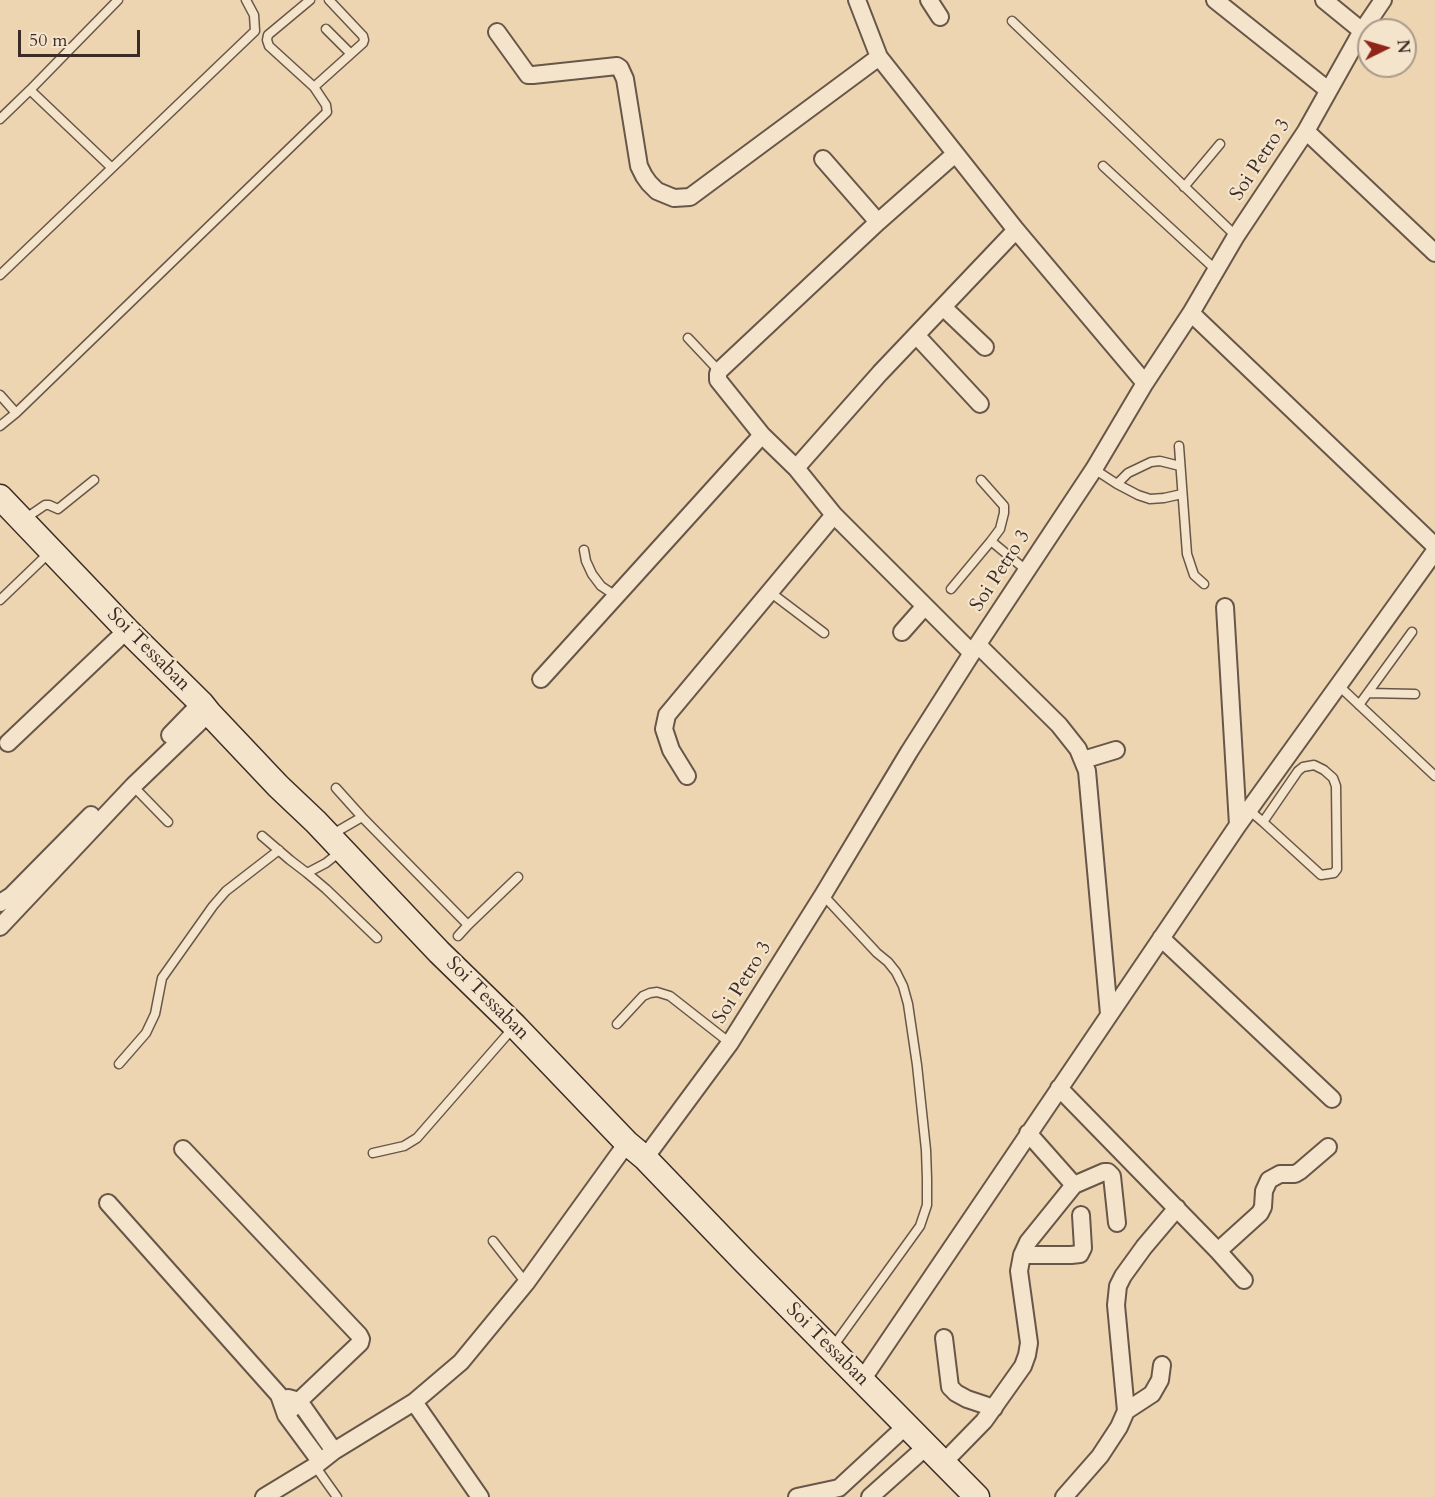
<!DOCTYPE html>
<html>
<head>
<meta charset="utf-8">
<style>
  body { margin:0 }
  #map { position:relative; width:1435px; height:1497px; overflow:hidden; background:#eed5b1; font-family:Cardo,serif }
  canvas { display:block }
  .north { position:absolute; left:1357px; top:18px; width:60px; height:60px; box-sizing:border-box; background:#f4e4cc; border:2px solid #aa9a89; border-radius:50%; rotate:85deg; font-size:16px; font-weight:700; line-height:24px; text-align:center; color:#3b2c25 }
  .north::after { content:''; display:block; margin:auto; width:21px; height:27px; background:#8f2418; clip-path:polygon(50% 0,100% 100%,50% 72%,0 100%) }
  .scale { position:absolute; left:18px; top:30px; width:122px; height:27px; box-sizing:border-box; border:3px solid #3b2c25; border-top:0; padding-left:8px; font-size:18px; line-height:21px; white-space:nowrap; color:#3b2c25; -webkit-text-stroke:4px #f4e4cc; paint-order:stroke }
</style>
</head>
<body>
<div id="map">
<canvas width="1435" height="1497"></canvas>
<div class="north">N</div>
<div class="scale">50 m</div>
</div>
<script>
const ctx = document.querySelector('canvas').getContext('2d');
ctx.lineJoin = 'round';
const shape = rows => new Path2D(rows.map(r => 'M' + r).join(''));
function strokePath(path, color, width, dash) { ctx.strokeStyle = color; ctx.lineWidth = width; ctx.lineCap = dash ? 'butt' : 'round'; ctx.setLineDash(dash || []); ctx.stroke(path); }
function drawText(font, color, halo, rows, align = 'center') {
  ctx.font = font + ' Cardo,serif'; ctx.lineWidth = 4.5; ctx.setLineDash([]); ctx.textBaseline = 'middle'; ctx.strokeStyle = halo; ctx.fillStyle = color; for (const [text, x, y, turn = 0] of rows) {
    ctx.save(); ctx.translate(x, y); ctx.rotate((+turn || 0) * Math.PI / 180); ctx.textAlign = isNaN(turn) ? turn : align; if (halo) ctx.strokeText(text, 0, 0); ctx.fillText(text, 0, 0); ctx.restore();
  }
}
const lane = shape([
  [1012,21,1236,236],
  [326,29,350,53],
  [314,87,363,43,364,40,363,36,329,0],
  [0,119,30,90],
  [1103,166,1216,270],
  [112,168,30,90,118,0],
  [1184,187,1220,144],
  [0,275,255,31,254,15,246,0],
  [688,338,719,371],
  [0,395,16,413],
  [0,426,16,413,327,112,326,105,314,87,269,46,267,40,268,35,310,0],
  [1179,446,1187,554,1194,575,1204,584],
  [1094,469,1117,484,1128,473,1151,462,1160,461,1180,466],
  [981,480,1004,506,1004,513,1000,529,991,541,1026,570],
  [1117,484,1138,495,1150,499,1164,498,1182,494],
  [23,520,45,505,49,505,58,509,94,480],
  [584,550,586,561,592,574,601,586,616,596],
  [951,589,991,541],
  [770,592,824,633],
  [0,600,49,553],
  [1338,685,1435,776],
  [1368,693,1415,694],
  [1359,705,1412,632],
  [133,786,168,822],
  [336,788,362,817,468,925,458,936],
  [1249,810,1263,822,1321,875,1334,873,1337,869,1336,786,1333,778,1324,770,1314,765,1303,767,1298,771,1263,822],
  [331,835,362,817],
  [262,836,290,860,307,873,326,863,341,851],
  [307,873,326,889,377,938],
  [823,895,877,953,888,962,896,972,903,986,908,1004,917,1065,926,1150,927,1179,927,1205,920,1226,832,1348],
  [468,925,518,877],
  [617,1024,643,996,650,993,657,992,670,996,730,1043],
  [119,1064,146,1033,155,1014,162,978,213,906,226,891,279,850],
  [373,1153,404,1146,417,1138,513,1028],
  [493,1241,526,1283],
  [315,1466,337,1497]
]);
const street = shape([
  [857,0,879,57,1016,230,1145,383],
  [929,0,940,17],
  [1215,0,1328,90],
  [1324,0,1362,31],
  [497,32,528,75,533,75,617,66,620,68,625,79,639,166,644,176,649,183,657,191,674,198,690,197,879,57],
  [1306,131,1435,253],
  [955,154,878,222,719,371,718,374,718,380,762,435,796,468,834,515,972,653],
  [823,159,878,222],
  [943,307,985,347],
  [1191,313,1435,546],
  [916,335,980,404],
  [796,468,880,373,1016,230],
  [1225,607,1238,825],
  [902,632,925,606],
  [978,645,1059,725,1078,749,1087,771,1109,1014],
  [541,679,762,435],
  [170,735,201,703],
  [8,743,127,630],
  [1083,760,1116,750],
  [687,776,671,750,664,729,667,715,834,515],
  [0,903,11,896,91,815],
  [0,927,133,786,209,713],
  [1161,938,1332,1099],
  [1059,1088,1218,1251,1260,1213,1263,1207,1264,1191,1269,1180,1280,1174,1295,1174,1300,1171,1328,1147],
  [1028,1133,1074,1185,1104,1172,1108,1172,1112,1176,1117,1223],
  [183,1149,359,1335,361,1339,360,1343,299,1401,286,1415],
  [645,1158,730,1043,823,895,909,752,972,653,1094,469,1145,383,1191,313,1236,236,1306,131,1362,31,1383,0],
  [108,1203,279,1395,286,1415,320,1461],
  [1218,1251,1244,1280],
  [1022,1255,1071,1255,1080,1254,1083,1248,1081,1215],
  [944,1338,950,1387,956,1393,967,1399,994,1408],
  [862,1380,1238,825,1435,551],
  [288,1398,299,1401,334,1451],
  [414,1402,480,1497],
  [1126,1411,1152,1394,1160,1380,1162,1365],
  [943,1463,984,1421,1023,1366,1027,1355,1029,1343,1019,1271,1022,1255,1028,1242,1074,1185],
  [264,1497,315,1466,334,1451,414,1402,461,1362,526,1283,627,1143],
  [797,1497,839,1488,907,1425],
  [870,1497,927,1446],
  [1064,1497,1100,1456,1119,1427,1126,1411,1116,1305,1118,1286,1123,1276,1144,1247,1177,1208]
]);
const secondary = shape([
  [0,497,127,630,201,703,209,713,278,786,316,822,439,952,515,1026,627,1143,645,1158,743,1260,977,1497]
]);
strokePath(lane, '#685648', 11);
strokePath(street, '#685648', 20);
strokePath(secondary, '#3b2c25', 27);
strokePath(lane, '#f4e4cc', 8);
strokePath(street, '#f4e4cc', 16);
strokePath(secondary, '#f4e4cc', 24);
drawText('20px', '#3b2c25', '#f4e4cc', [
  ["Soi Petro 3",1261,160,-57],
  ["Soi Petro 3",1001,571,-57],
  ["Soi Tessaban",148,650,45],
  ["Soi Petro 3",743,983,-58],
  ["Soi Tessaban",487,999,45],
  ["Soi Tessaban",827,1345,45]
]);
</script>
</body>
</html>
